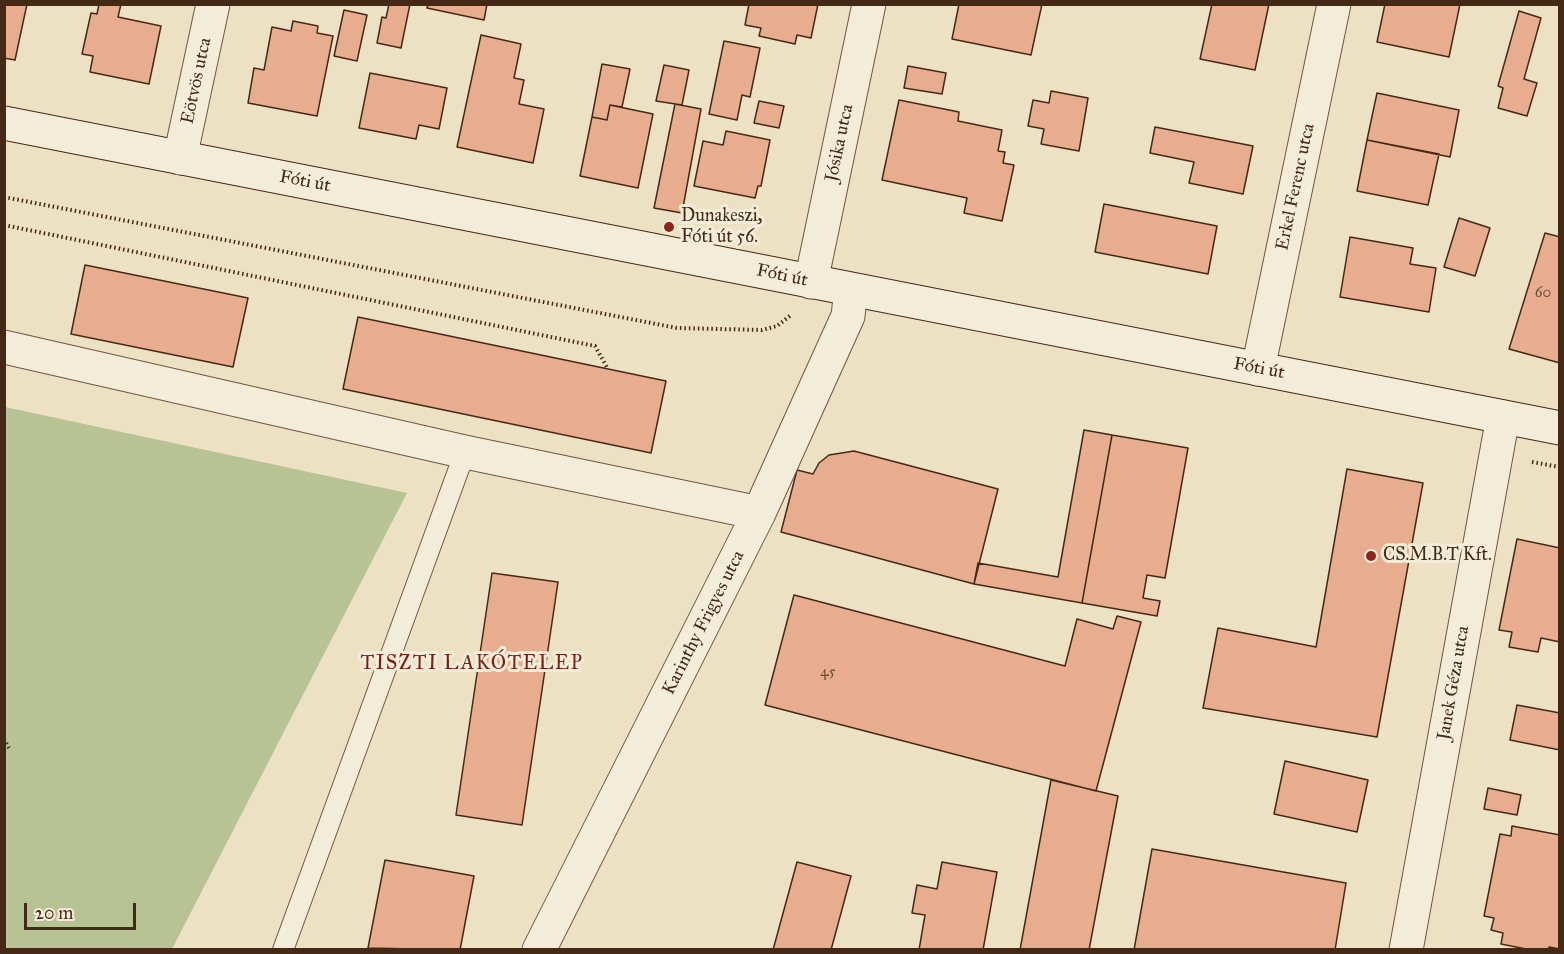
<!DOCTYPE html>
<html>
<head>
<meta charset="utf-8">
<style>
  body { margin:0 }
  #map { position:relative; width:1564px; height:954px; overflow:hidden; background:#ede1c4; font-family:"IM FELL Great Primer",serif }
  canvas { display:block }
  .frame { position:absolute; inset:0; border:6px solid #452917; pointer-events:none }
  .scale { position:absolute; left:24px; top:903px; width:112px; height:27px; box-sizing:border-box; border:3px solid #452917; border-top:0; padding-left:8px; font-size:18px; line-height:21px; white-space:nowrap; color:#452917; -webkit-text-stroke:4px #f3ecd9; paint-order:stroke }
</style>
</head>
<body>
<div id="map">
<canvas width="1564" height="954"></canvas>
<div class="frame"></div>
<div class="scale">20 m</div>
</div>
<script>
const ctx = document.querySelector('canvas').getContext('2d');
ctx.lineJoin = 'round';
function fillPath(path, color) { ctx.fillStyle = color; ctx.fill(path, 'evenodd'); }
const shape = rows => new Path2D(rows.map(r => 'M' + r).join(''));
function strokePath(path, color, width, dash) { ctx.strokeStyle = color; ctx.lineWidth = width; ctx.lineCap = dash ? 'butt' : 'round'; ctx.setLineDash(dash || []); ctx.stroke(path); }
function drawText(font, color, halo, rows, align = 'center') {
  ctx.font = font + ' "IM FELL Great Primer",serif'; ctx.lineWidth = 6; ctx.setLineDash([]); ctx.textBaseline = 'middle'; ctx.strokeStyle = halo; ctx.fillStyle = color; for (const [text, x, y, turn = 0] of rows) {
    ctx.save(); ctx.translate(x, y); ctx.rotate((+turn || 0) * Math.PI / 180); ctx.textAlign = isNaN(turn) ? turn : align; if (halo) ctx.strokeText(text, 0, 0); ctx.fillText(text, 0, 0); ctx.restore();
  }
}
fillPath(shape([
  [5,407,407,493,172,949,5,949]
]), '#b7c395');
const building = shape([
  [4,4,27,4,15,60,4,58,4,4],
  [99,4,121,4,118,17,161,26,149,84,90,72,93,56,82,54,91,13,97,14,99,4],
  [389,4,410,4,401,48,377,43,382,17,386,18,389,4],
  [428,4,487,4,484,20,427,8,428,4],
  [749,4,818,4,811,38,797,35,795,44,759,36,761,28,745,25,749,4],
  [959,4,1042,4,1031,55,952,39,959,4],
  [1212,4,1269,4,1255,70,1200,59,1212,4],
  [1385,4,1460,4,1449,57,1377,42,1385,4],
  [344,10,367,15,357,61,334,56,344,10],
  [1519,11,1541,18,1524,79,1537,83,1527,116,1498,108,1503,88,1498,86,1519,11],
  [293,21,318,26,317,33,333,36,317,116,248,103,254,68,264,70,272,27,291,31,293,21],
  [481,35,521,44,514,78,524,80,519,104,544,109,533,163,457,147,481,35],
  [724,41,760,48,750,97,742,95,737,120,709,114,724,41],
  [602,64,630,69,622,107,610,105,607,120,592,117,602,64],
  [664,65,689,70,682,105,656,101,664,65],
  [908,66,946,73,942,94,904,88,908,66],
  [370,73,447,88,439,129,419,125,416,139,359,128,370,73],
  [1051,91,1088,98,1079,151,1041,144,1044,129,1028,126,1033,100,1049,103,1051,91],
  [1377,93,1459,110,1450,157,1367,140,1377,93],
  [899,100,959,112,958,121,1002,130,998,151,1005,152,1003,163,1014,165,1002,221,964,213,967,198,882,180,899,100],
  [759,101,784,106,779,128,754,123,759,101],
  [675,104,701,109,682,213,654,208,675,104],
  [610,105,653,114,638,188,580,176,592,117,607,120,610,105],
  [1155,127,1253,146,1243,194,1189,183,1194,162,1150,153,1155,127],
  [726,131,770,140,761,186,758,186,755,198,694,186,703,141,723,145,726,131],
  [1367,140,1439,154,1428,205,1357,191,1367,140],
  [1104,204,1217,226,1208,274,1095,252,1104,204],
  [1459,218,1490,228,1475,276,1444,267,1459,218],
  [1545,233,1560,237,1560,363,1509,349,1545,233],
  [1350,237,1413,248,1410,264,1436,268,1429,312,1340,297,1350,237],
  [85,265,248,298,233,367,71,334,85,265],
  [358,317,666,381,651,453,343,389,358,317],
  [1084,430,1112,435,1082,603,974,584,978,563,1058,577,1084,430],
  [1112,435,1188,448,1165,578,1147,575,1143,598,1160,601,1157,616,1082,603,1112,435],
  [854,451,998,489,974,584,781,532,797,470,813,474,819,463,829,455,854,451],
  [1347,469,1423,483,1377,737,1203,708,1218,628,1316,647,1347,469],
  [1517,539,1560,548,1560,642,1541,638,1538,652,1509,647,1512,632,1499,630,1517,539],
  [492,573,558,582,522,825,456,815,492,573],
  [794,595,1065,666,1077,619,1113,629,1117,616,1141,622,1096,791,765,705,794,595],
  [1517,705,1560,713,1560,750,1510,740,1517,705],
  [1285,761,1368,780,1357,832,1274,814,1285,761],
  [1051,780,1118,796,1089,950,1020,950,1051,780],
  [1488,788,1521,795,1517,815,1484,809,1488,788],
  [1512,826,1560,835,1560,949,1549,947,1549,950,1531,950,1501,944,1503,933,1491,930,1494,918,1484,916,1500,834,1511,836,1512,826],
  [1152,849,1346,883,1335,950,1134,950,1152,849],
  [385,860,474,876,460,950,368,948,385,860],
  [797,862,851,876,831,950,773,950,797,862],
  [942,862,997,872,983,950,919,950,925,915,912,913,917,885,937,889,942,862]
]);
fillPath(building, '#e8ad8e');
strokePath(building, '#452917', 1.5);
const service = shape([
  [283,950,465,452]
]);
const minor = shape([
  [180,158,213,4],
  [811,282,869,4],
  [4,347,465,452,759,513],
  [1258,369,1334,4],
  [539,950,759,513,848,316,851,290],
  [1406,950,1503,417]
]);
const secondary = shape([
  [4,123,1560,428]
]);
strokePath(service, '#6f5742', 22);
strokePath(minor, '#6f5742', 35);
strokePath(secondary, '#452917', 35);
strokePath(shape([
  [4,197,677,328,762,330,777,326,791,315],
  [4,225,595,346,608,369],
  [1532,462,1560,467],
  [4,739,9,748]
]), '#452917', 4, [1.5, 3]);
strokePath(service, '#f3ecd9', 20);
strokePath(minor, '#f3ecd9', 33);
strokePath(secondary, '#f3ecd9', 33);
for (const [x, y, r, color] of [
  [669,227,6,"#8f2418"],
  [1371,556,6,"#8f2418"]
]) { const dot = new Path2D(); dot.arc(x, y, r, 0, 2 * Math.PI); ctx.fillStyle = color; ctx.fill(dot); strokePath(dot, '#f3ecd9', 2); }
drawText('15px', '#6e4a35', null, [
  ["60",1543,293],
  ["45",828,672]
]);
drawText('18px', '#452917', '#f3ecd9', [
  ["Eötvös utca",197,81,-78],
  ["Jósika utca",840,143,-78],
  ["Fóti út",305,182,11],
  ["Erkel Ferenc utca",1296,187,-78],
  ["Fóti út",782,276,12],
  ["Fóti út",1259,369,11],
  ["Karinthy Frigyes utca",704,623,-63],
  ["Janek Géza utca",1454,683,-80]
]);
drawText('18px', '#452917', '#f3ecd9', [
  ["Dunakeszi,",681,217],
  ["Fóti út 56.",681,238],
  ["CS.M.B.T Kft.",1383,556]
], 'left');
ctx.letterSpacing = '1.5px';
drawText('20px', '#7a1f14', '#f3ecd9', [
  ["TISZTI LAKÓTELEP",472,664]
]);
ctx.letterSpacing = '0px';
</script>
</body>
</html>
